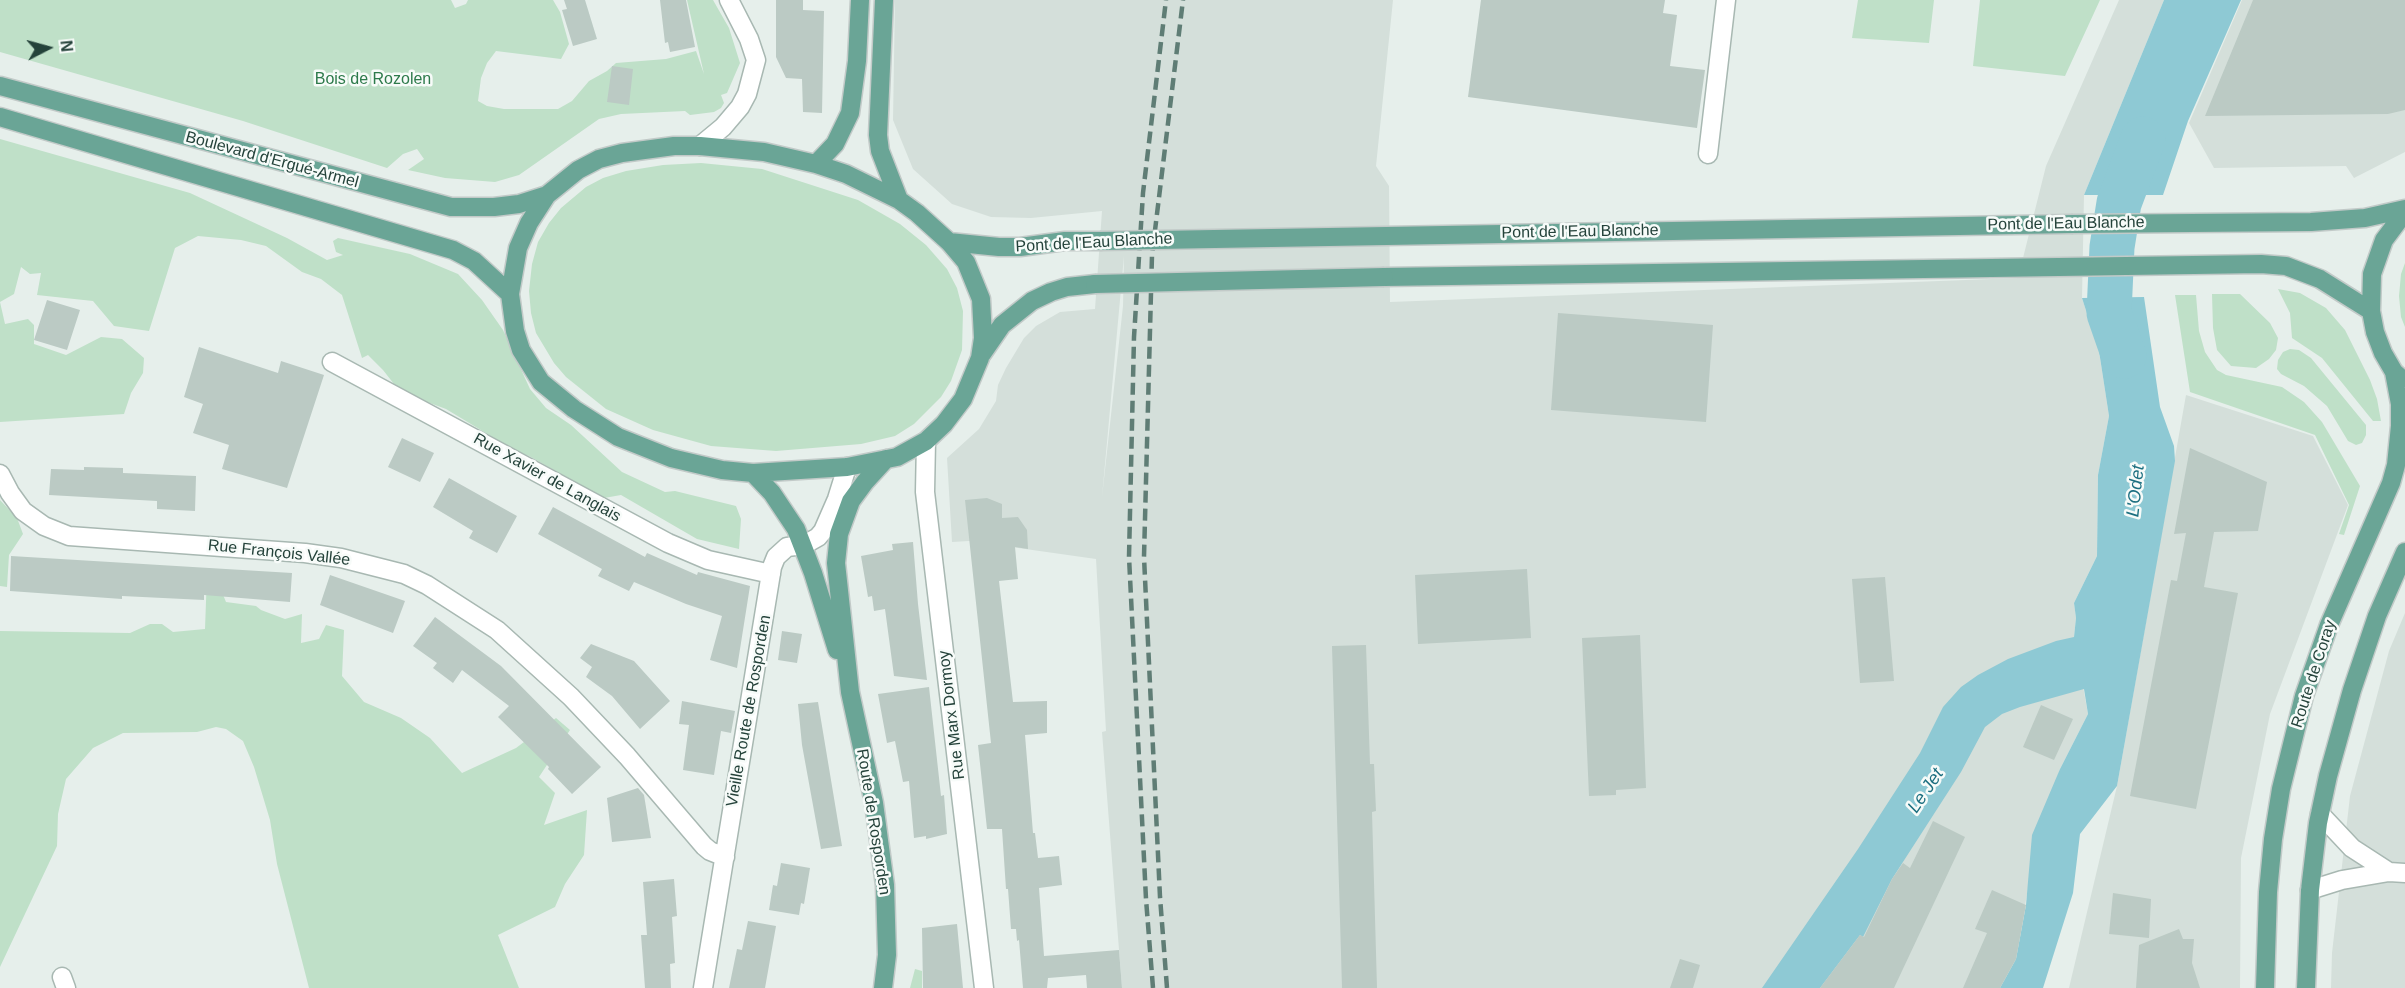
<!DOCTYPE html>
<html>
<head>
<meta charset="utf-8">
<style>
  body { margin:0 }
  #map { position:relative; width:2405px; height:988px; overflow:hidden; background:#e6efeb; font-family:Helvetica,sans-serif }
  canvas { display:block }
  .north { position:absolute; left:18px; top:18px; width:60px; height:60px; -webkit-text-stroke:4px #f7fbf9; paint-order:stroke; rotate:84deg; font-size:16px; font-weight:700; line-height:24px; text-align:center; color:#24423a }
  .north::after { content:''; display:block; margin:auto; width:21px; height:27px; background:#24423a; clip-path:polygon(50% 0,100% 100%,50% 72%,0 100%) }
</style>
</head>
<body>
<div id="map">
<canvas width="2405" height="988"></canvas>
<div class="north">N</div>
</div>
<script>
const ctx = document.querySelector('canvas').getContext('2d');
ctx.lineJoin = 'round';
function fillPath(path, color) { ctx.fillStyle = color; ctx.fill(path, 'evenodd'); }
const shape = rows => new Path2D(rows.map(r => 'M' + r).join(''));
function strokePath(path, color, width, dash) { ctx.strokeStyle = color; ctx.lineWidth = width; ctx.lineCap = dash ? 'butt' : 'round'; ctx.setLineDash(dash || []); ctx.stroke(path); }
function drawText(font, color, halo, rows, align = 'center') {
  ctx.font = font + ' Helvetica,sans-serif'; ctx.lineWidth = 5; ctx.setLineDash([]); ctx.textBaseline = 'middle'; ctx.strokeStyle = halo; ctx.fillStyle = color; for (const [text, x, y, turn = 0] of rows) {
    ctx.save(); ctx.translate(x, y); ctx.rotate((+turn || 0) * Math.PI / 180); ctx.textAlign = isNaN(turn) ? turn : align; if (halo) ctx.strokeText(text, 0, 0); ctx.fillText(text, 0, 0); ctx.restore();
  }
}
fillPath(shape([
  [895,0,1393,0,1376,166,1389,186,1390,302,2018,278,2046,166,2119,0,2164,0,2084,195,2082,298,2099,351,2109,416,2098,475,2097,556,2074,603,2076,618,2074,637,2088,714,2060,769,2052,793,2028,888,2016,959,2000,988,1122,988,1102,732,1106,731,1096,559,969,541,952,542,947,458,979,429,996,401,998,385,1006,368,1024,338,1036,326,1060,312,1095,309,1102,211,1031,218,991,217,952,204,913,169,893,120],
  [1124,256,1123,306,1102,497],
  [2242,0,2405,0,2405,152,2354,178,2346,166,2214,168,2189,123],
  [2186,395,2313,436,2348,505,2270,714,2241,858,2240,988,2069,988,2117,786],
  [2405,613,2405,988,2331,988,2332,953,2350,796,2389,651]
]), '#d4dfda');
fillPath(shape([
  [0,0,451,0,455,8,466,4,468,0,553,0,560,12,569,44,561,59,496,51,487,63,481,78,478,101,487,106,504,109,558,109,572,101,589,81,607,71,616,63,666,59,696,51,704,74,687,0,713,0,729,28,740,63,727,93,721,95,724,103,721,108,714,112,690,115,685,111,621,114,599,119,519,175,495,182,445,178,408,170,424,159,417,149,403,154,387,168,243,121,0,52],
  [1858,0,1934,0,1929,43,1852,38],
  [1980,0,2100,0,2065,76,1973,66],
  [0,139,190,193,287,238,327,260,343,255,336,252,333,241,338,238,410,254,458,274,482,300,503,330,530,389,546,408,571,425,622,472,665,492,675,491,736,506,741,519,739,549,697,539,621,495,604,498,529,456,514,450,446,409,411,396,394,384,383,370,368,355,362,358,342,295,321,279,302,272,266,246,241,240,198,236,175,248,149,331,114,326,93,301,37,295,41,273,30,274,21,267,14,294,0,302,5,324,28,319,34,325,34,344,66,355,101,337,122,339,144,358,143,373,131,393,124,414,0,422],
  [701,163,762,169,858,200,900,224,926,245,947,269,957,288,963,311,962,350,951,381,941,397,914,424,895,436,861,444,776,451,711,446,653,430,606,409,566,377,554,363,536,333,531,313,529,291,532,264,538,242,549,223,561,208,586,187,603,178,626,171,663,165],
  [2405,263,2405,327,2401,317,2399,296,2401,274],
  [2278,289,2300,293,2326,308,2345,330,2370,380,2377,399,2381,421,2373,421,2322,358,2292,338,2290,313],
  [2212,294,2240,294,2270,323,2278,338,2276,350,2269,359,2256,368,2231,366,2217,350,2213,328],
  [2175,295,2196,295,2199,331,2205,352,2217,370,2226,375,2282,387,2304,402,2322,422,2360,486,2344,535,2339,534,2349,505,2315,435,2190,392],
  [2290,349,2299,350,2311,358,2366,425,2366,435,2362,443,2356,445,2348,441,2327,406,2304,386,2281,374,2277,369,2278,360,2283,352],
  [0,500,17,518,23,534,9,555,7,587,0,586],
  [207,574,217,580,226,602,256,606,261,610,285,619,302,614,301,643,319,639,326,625,344,630,342,676,364,702,401,718,430,738,462,773,516,748,556,718,570,730,539,777,555,793,544,825,587,810,584,855,565,884,555,907,498,935,519,988,309,988,277,864,270,820,254,767,243,741,226,729,216,727,197,732,123,733,93,748,66,779,58,814,57,846,0,967,0,631,130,633,150,624,162,624,173,632,205,629],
  [915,969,922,971,922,988,910,988]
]), '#bfe0c8');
fillPath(shape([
  [2164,0,2241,0,2188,121,2163,195,2084,195],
  [2144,297,2160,407,2174,446,2175,461,2117,786,2080,834,2073,893,2043,988,2000,988,2016,959,2026,905,2032,835,2060,769,2088,714,2084,689,2020,707,2002,714,1985,727,1961,772,1892,879,1863,937,1860,935,1820,988,1762,988,1858,849,1920,753,1943,707,1961,687,1978,675,2008,659,2056,641,2074,637,2076,618,2074,603,2097,556,2098,475,2109,416,2099,351,2082,298]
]), '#8ec9d4');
strokePath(shape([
  [2124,356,2109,313,2112,247,2119,203,2143,139]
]), '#8ec9d4', 45);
fillPath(shape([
  [564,0,585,0,597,39,573,46,562,10,567,9],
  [660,0,686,0,695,47,670,52,668,42,665,43],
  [776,0,803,0,803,10,824,11,822,113,803,112,802,79,786,78,776,57],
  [1481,0,1665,0,1663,13,1677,15,1670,66,1705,70,1697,128,1468,97],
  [2253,0,2405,0,2405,110,2388,114,2205,116],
  [612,66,633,69,629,105,607,102],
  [47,300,80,310,67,350,34,340],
  [1558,313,1713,325,1706,422,1551,410],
  [199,347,278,373,281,361,324,375,287,488,222,469,229,445,193,433,203,404,184,397],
  [402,438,434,453,420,482,388,467],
  [2190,448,2267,482,2258,531,2214,532,2204,587,2238,593,2196,809,2130,796,2171,580,2177,581,2186,533,2174,534],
  [84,467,123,468,123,473,196,476,195,511,157,509,157,501,49,495,51,469,84,470],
  [449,478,517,516,497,553,469,538,473,531,433,507],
  [987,498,1002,504,1002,518,1018,517,1027,530,1028,549,1015,547,1018,579,999,581,1013,702,1047,701,1047,733,1025,735,1033,833,1035,833,1038,858,1059,856,1062,885,1039,888,1044,956,1119,950,1122,988,1087,988,1086,975,1048,978,1047,988,1023,988,1019,940,1017,941,1016,929,1011,929,1008,889,1006,889,1002,829,987,829,978,745,991,743,965,500],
  [553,507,645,557,647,553,697,575,698,572,750,586,737,668,710,660,722,616,686,604,634,582,629,591,598,576,602,569,538,534],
  [913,542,918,604,927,680,894,676,885,609,874,611,872,596,868,597,861,556,893,550,892,544],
  [11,556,292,573,290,602,204,595,204,600,122,596,122,599,10,591],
  [1527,569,1531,638,1418,644,1415,575],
  [330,575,405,601,393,633,320,605],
  [1885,577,1894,681,1860,683,1852,579],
  [435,617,501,666,601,767,572,794,548,769,549,767,498,717,509,706,462,670,453,683,433,668,437,663,413,646],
  [782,631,802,634,797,663,778,660],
  [1640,635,1646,788,1616,790,1616,795,1589,796,1582,638],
  [591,644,634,661,670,701,640,729,612,696,586,677,592,667,580,658],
  [1366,645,1370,764,1374,764,1376,811,1372,812,1377,988,1342,988,1332,646],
  [929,687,941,796,944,795,947,834,926,839,926,836,914,838,909,781,903,782,895,741,887,743,878,694],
  [682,701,735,711,731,733,721,731,714,775,683,770,689,725,679,724],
  [818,702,842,846,821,849,802,745,798,704],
  [2041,705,2073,719,2054,760,2023,747],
  [638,788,644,795,651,838,612,842,607,798],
  [1933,821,1965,837,1894,988,1820,988,1860,935,1864,937,1892,879,1903,863,1910,868],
  [781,863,810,868,804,904,801,903,799,915,769,910,773,885,777,886],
  [674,879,677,916,672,917,675,963,670,964,671,988,645,988,641,935,647,935,643,882],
  [1992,890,2026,905,2016,959,2000,988,1963,988,1987,933,1975,929],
  [2113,893,2151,899,2149,938,2109,934],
  [748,921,776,926,765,988,729,988,737,949,742,950],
  [957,924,963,988,923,988,922,928],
  [2179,929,2183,939,2194,939,2192,963,2200,988,2136,988,2139,945],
  [1680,959,1700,965,1693,988,1670,988]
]), '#bbcac4');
const minor = shape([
  [700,146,723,127,740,107,747,94,756,60,749,39,729,0],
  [1708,154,1726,0],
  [332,362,668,543,708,560,771,574],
  [926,441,925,492,984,988],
  [0,474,10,493,23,511,44,526,69,536,305,553,341,558,404,574,427,585,497,630,571,697,627,756,704,846,710,851,725,857],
  [2320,814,2352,848,2389,872],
  [2310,890,2342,880,2389,872,2405,873],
  [62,977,66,988],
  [703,988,772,567,776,557,787,547,804,545,818,537,823,531,837,499,847,467]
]);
const major = shape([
  [884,0,878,135,880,151,899,200],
  [0,86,451,207,494,207,519,204,547,195],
  [0,117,453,250,474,261,510,294],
  [674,146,700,146,764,152,816,164,846,174,899,200,917,213,949,242,966,262,981,299,983,338,980,358,963,399,944,424,926,441,897,457,847,467,753,473,722,470,671,458,618,437,574,409,541,382,521,350,515,331,510,294,518,248,529,223,547,195,578,170,599,159,622,153,674,146],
  [816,164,835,144,850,113,857,61,860,0],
  [2073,224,2311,222,2365,218,2405,209],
  [949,242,999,247,1020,247,1065,241,1100,241],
  [1384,277,2261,264,2286,266,2320,279,2371,311],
  [982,354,1002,325,1032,301,1051,292,1067,287,1095,284],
  [2402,379,2394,372,2383,353,2375,332,2371,311,2372,274,2384,240,2405,212],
  [753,473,772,493,796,529,813,573,837,650],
  [883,988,887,955,885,885,874,803,850,692,836,563,839,534,851,501,865,482,886,459],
  [2265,988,2268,892,2273,839,2281,789,2304,696,2329,625,2391,483,2396,465,2400,426,2400,404,2394,372],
  [2306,988,2310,890,2318,823,2328,776,2352,690,2377,616,2405,552]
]);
strokePath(minor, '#a8b8b2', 21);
strokePath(major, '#c2cac8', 21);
strokePath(minor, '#fff', 18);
strokePath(major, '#6aa596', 18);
strokePath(shape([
  [1153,988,1146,899,1129,557,1134,337,1143,193,1166,0],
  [1167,988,1160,897,1144,557,1152,255,1183,0]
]), '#5f7d75', 4.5, [12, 6]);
const majorBridge = shape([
  [1100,241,2073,224],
  [1095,284,1384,277]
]);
strokePath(majorBridge, '#c2cac8', 21, []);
strokePath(majorBridge, '#6aa596', 18);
drawText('16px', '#2d7a4b', '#f7fbf9', [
  ["Bois de Rozolen",373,80]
]);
drawText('16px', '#24423a', '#f7fbf9', [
  ["Boulevard d'Ergué-Armel",272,160,15],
  ["Pont de l'Eau Blanche",2066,224,-1],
  ["Pont de l'Eau Blanche",1580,232,-1],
  ["Pont de l'Eau Blanche",1094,243,-3],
  ["Rue Xavier de Langlais",547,478,29],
  ["Rue François Vallée",279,553,6],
  ["Route de Coray",2314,674,-72],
  ["Vieille Route de Rosporden",749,711,-80],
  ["Rue Marx Dormoy",952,715,-97],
  ["Route de Rosporden",873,822,81]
]);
drawText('italic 18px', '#1c6f80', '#f7fbf9', [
  ["L'Odet",2136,491,-84],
  ["Le Jet",1926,791,-56]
]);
</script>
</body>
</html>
